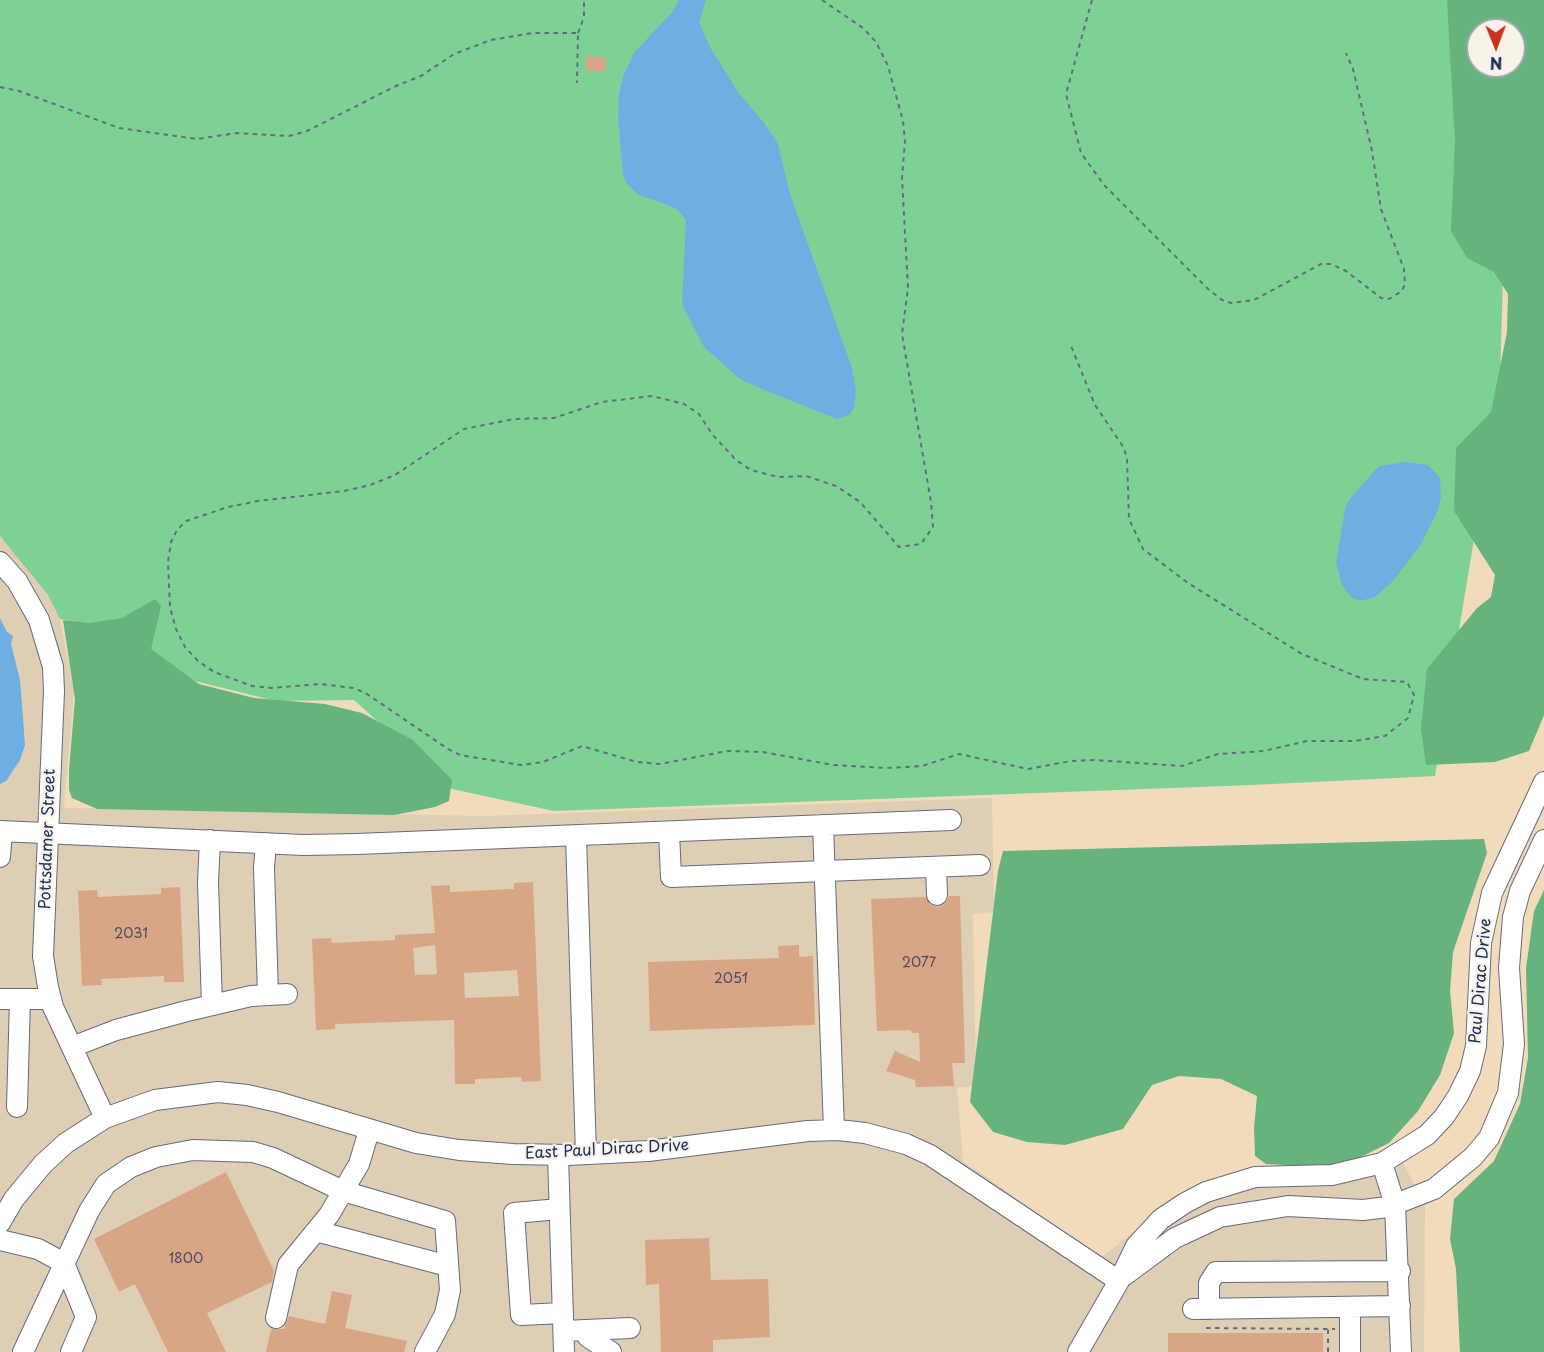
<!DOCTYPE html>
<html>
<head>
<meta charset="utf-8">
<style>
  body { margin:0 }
  #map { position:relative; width:1544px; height:1352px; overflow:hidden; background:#f1dbbb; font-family:"Playpen Sans",sans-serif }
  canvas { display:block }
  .north { position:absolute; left:1466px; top:18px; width:60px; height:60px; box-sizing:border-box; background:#f7f3e8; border:2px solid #9fa5b1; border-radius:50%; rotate:179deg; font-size:16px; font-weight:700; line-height:24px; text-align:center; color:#1b2f5e }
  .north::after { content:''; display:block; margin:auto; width:21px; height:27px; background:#c8321e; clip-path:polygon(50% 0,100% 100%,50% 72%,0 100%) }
</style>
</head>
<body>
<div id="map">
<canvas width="1544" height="1352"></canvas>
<div class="north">N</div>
</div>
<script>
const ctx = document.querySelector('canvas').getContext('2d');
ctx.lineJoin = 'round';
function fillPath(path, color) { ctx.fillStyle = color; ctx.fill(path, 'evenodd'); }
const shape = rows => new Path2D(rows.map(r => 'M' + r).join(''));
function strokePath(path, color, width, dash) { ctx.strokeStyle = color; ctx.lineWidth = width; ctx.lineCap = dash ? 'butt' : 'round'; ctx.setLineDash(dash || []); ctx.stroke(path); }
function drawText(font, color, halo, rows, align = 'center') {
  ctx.font = font + ' "Playpen Sans",sans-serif'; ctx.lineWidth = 4.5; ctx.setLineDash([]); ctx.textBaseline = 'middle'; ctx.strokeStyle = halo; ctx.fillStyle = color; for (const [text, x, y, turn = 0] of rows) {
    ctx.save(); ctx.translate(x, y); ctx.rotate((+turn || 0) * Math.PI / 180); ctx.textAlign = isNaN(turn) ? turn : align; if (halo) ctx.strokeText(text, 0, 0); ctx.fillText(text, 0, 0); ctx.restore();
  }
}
fillPath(shape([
  [0,536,48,595,60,619,74,691,64,808,484,816,992,798,994,912,973,914,976,1086,957,1088,963,1163,978,1171,1089,1251,1103,1256,1170,1204,1350,1165,1394,1146,1425,1205,1424,1352,0,1352]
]), '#deceb4');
fillPath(shape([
  [0,0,1511,0,1478,30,1478,66,1509,66,1500,381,1435,776,1252,785,554,811,452,789,354,700,276,701,162,673,136,631,60,619,48,595,0,536]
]), '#7dd194');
fillPath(shape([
  [1447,0,1544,0,1544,715,1529,751,1495,762,1426,765,1421,729,1427,669,1477,608,1491,597,1495,575,1454,511,1456,448,1491,412,1507,332,1508,294,1494,272,1467,258,1451,231,1455,141],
  [1478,30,1514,30,1514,66,1478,66],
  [155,599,161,606,151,649,199,684,254,698,325,704,362,713,413,740,452,780,449,801,435,807,394,815,97,809,72,798,69,790,69,770,75,699,63,620,90,623,122,618],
  [1484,839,1487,853,1453,952,1450,991,1454,1033,1440,1075,1418,1111,1389,1143,1357,1159,1321,1167,1266,1164,1255,1156,1254,1128,1257,1096,1221,1079,1179,1076,1152,1085,1123,1129,1065,1145,1027,1142,993,1132,970,1102,998,871,1003,851],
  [1544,890,1544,1352,1460,1352,1456,1269,1450,1239,1454,1199,1494,1161,1520,1104,1528,1058,1526,968,1534,911]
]), '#66b37e');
fillPath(shape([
  [679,0,706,0,699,22,711,49,738,92,765,124,778,144,790,194,852,368,856,392,854,408,849,415,837,419,764,390,740,379,704,347,682,304,686,220,678,210,668,205,639,195,627,184,623,175,618,117,619,93,624,74,634,53,672,12],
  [1406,462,1428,465,1440,478,1441,497,1438,510,1420,546,1392,582,1375,597,1360,601,1352,598,1342,585,1336,563,1345,509,1349,500,1379,466],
  [0,618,7,632,13,636,11,644,20,680,25,745,20,760,6,781,0,784]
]), '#6dafe2');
fillPath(shape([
  [587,56,606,58,605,72,585,70],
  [533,882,541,1081,522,1082,521,1077,475,1079,475,1084,455,1084,454,1020,335,1024,335,1029,316,1030,312,939,331,938,332,943,395,940,395,935,435,933,431,886,450,885,450,892,514,889,514,883],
  [435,945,437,974,415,975,413,948],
  [517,970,519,996,465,998,464,973],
  [180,887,184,982,164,982,164,976,101,979,102,985,82,986,78,891,97,890,98,897,161,894,161,888],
  [949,896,960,896,965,1063,952,1063,954,1086,916,1087,915,1080,886,1071,895,1051,920,1062,919,1033,912,1033,911,1030,877,1031,871,899,925,897,931,905,938,907,944,905],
  [799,945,799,957,813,956,815,1025,650,1031,648,962,779,958,778,946],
  [226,1172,274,1271,272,1282,207,1313,226,1352,168,1352,135,1284,119,1292,94,1239],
  [709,1238,711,1280,768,1279,770,1337,713,1340,713,1352,661,1352,659,1284,646,1285,645,1240],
  [332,1291,352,1295,345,1328,407,1341,404,1352,266,1352,271,1329,284,1329,289,1316,325,1324],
  [1168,1333,1323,1333,1323,1352,1168,1352]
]), '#d8a685');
const minor = shape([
  [0,562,17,581,39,620,53,667,54,691,43,956,48,987,53,1007,105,1118],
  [823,825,834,1130],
  [0,831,303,845,357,844,951,820],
  [669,832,671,877,980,865],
  [576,836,586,1154],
  [210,840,208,882,212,1005],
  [266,843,264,868,268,995],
  [0,857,2,831],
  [936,867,937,895],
  [0,999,51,999],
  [72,1047,116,1030,187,1011,251,996,287,994],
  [17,1107,20,999],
  [558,1155,564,1352],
  [1382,1163,1395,1205,1401,1352],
  [559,1209,514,1213,521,1315,563,1313],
  [0,1223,14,1199,43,1164,66,1143,105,1118,155,1100,218,1092,247,1095,278,1102,416,1143,459,1150,513,1154,568,1155,648,1151,808,1131,838,1130,865,1133,906,1144,930,1155,1119,1281],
  [316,1231,448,1266],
  [0,1240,38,1249,64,1263,86,1317,71,1352],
  [1125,1275,1175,1238,1220,1217,1288,1206,1363,1210,1388,1207,1434,1189,1473,1157,1489,1138,1508,1093,1514,1044,1509,968,1513,917,1520,891,1544,840],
  [1350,1307,1350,1352],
  [1193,1309,1400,1306],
  [1209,1309,1209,1283,1216,1272,1400,1271],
  [276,1318,288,1265,329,1215,359,1164,369,1131],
  [584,1330,588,1337,611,1352],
  [564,1331,630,1328],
  [23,1352,89,1211,106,1184,131,1167,156,1157,193,1150,253,1152,273,1158,343,1191,445,1221,450,1290,445,1314,425,1352],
  [1078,1352,1119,1281,1136,1246,1161,1219,1185,1203,1206,1192,1255,1177,1332,1175,1382,1163,1427,1135,1444,1117,1458,1096,1470,1071,1476,1046,1481,943,1492,893,1544,782]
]);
strokePath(minor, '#666b7f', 22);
strokePath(shape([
  [822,0,863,28,876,42,888,66,903,121,905,141,902,178,908,288,902,334,931,502,933,527,921,544,899,547,860,502,836,486,806,476,778,477,751,470,736,460,712,434,699,414,684,404,652,396,602,402,554,418,514,419,464,429,395,475,370,485,344,491,258,501,228,507,186,521,177,530,171,542,168,562,170,607,176,629,185,647,198,661,214,672,252,686,271,688,320,684,354,688,367,694,448,749,460,755,521,765,543,762,582,746,637,762,660,764,727,751,763,752,833,765,885,768,922,766,959,754,1028,769,1071,761,1094,760,1182,766,1218,754,1264,751,1307,741,1355,741,1385,736,1408,718,1414,695,1407,682,1363,679,1302,654,1188,583,1143,549,1129,519,1127,459,1124,448,1095,405,1071,346],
  [1092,0,1066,94,1081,153,1104,185,1208,289,1222,300,1231,303,1254,300,1321,264,1331,264,1346,271,1381,298,1389,299,1402,291,1405,284,1404,269,1381,209,1372,151,1353,69,1346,53],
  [578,33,584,17,584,0],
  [0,87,19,91,119,128,197,139,237,133,289,136,307,131,396,86,421,76,454,54,491,40,532,33,578,33,577,83],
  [1206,1328,1335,1329],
  [1328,1352,1328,1329]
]), '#666b7f', 2, [4.5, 4.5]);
strokePath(minor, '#fff', 20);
drawText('14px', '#4a4d68', null, [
  ["2031",131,934],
  ["2077",919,963],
  ["2051",731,979],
  ["1800",186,1259]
]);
drawText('16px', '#1b2f5e', '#f7f3e8', [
  ["Pottsdamer Street",48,839,-88],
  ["Paul Dirac Drive",1481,981,-85],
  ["East Paul Dirac Drive",607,1150,-3]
]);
</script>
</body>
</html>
